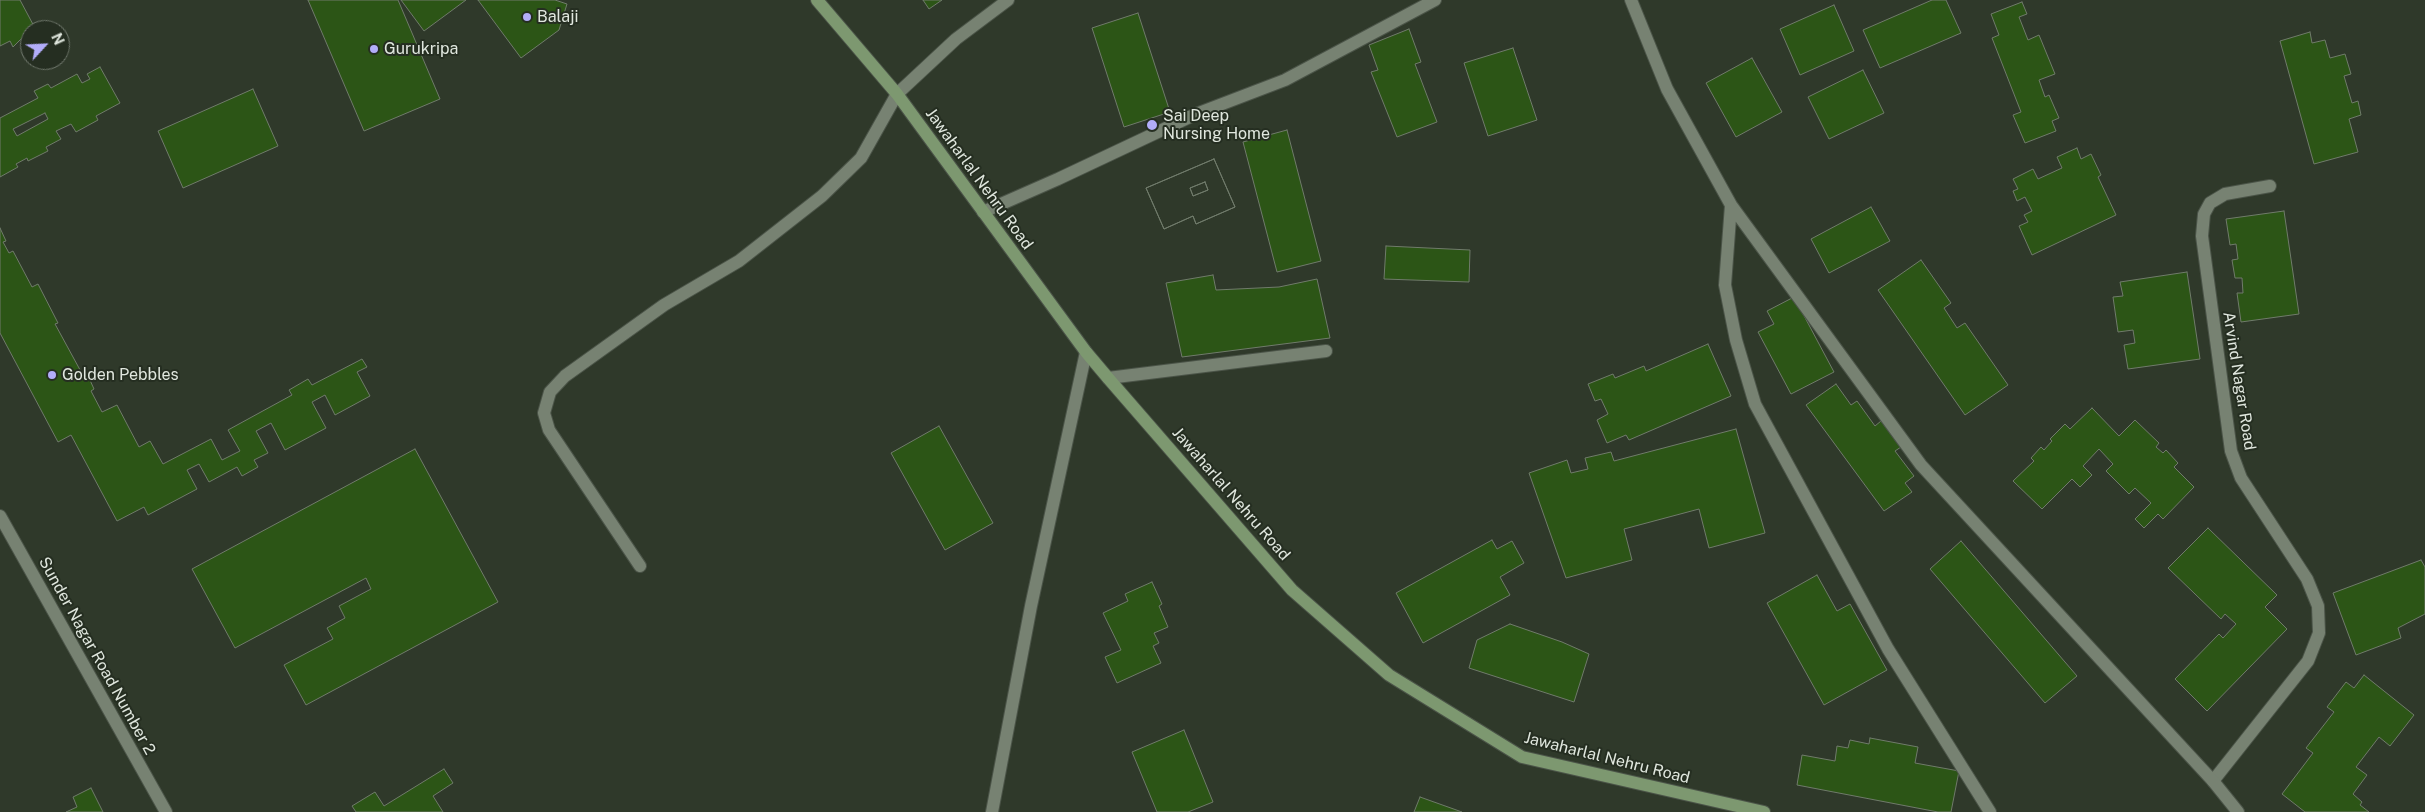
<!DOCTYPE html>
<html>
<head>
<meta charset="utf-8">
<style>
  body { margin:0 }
  #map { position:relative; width:2425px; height:812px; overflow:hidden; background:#2f392a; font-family:"Public Sans",sans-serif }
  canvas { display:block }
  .north { position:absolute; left:20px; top:20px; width:50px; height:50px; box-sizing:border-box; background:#252e21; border:1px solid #70786d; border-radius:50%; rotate:65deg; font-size:14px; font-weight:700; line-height:20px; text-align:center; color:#e0e7de }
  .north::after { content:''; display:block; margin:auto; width:18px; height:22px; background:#b2adf9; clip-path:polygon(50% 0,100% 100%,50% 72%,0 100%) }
</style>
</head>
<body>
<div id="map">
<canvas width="2425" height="812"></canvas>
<div class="north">N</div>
</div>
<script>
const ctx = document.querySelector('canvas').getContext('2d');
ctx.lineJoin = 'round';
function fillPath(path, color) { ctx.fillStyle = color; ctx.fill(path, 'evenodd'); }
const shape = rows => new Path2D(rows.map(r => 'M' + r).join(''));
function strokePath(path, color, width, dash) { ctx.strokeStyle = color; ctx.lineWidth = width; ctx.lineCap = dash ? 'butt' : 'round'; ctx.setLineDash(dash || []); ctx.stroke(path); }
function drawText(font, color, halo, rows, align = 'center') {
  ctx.font = font + ' "Public Sans",sans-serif'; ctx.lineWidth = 4; ctx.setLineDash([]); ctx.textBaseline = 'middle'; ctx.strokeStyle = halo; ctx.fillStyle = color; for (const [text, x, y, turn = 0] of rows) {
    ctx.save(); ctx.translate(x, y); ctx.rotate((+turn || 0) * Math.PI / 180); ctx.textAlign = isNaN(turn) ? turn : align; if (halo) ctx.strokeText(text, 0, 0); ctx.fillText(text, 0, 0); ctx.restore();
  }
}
const building = shape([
  [0,0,20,0,36,30,30,30,30,34,20,40,13,47,10,41,0,46,0,0],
  [308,0,398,0,440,99,364,131,308,0],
  [401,0,466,0,424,31,401,0],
  [478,0,555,0,567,4,559,30,521,58,478,0],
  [923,0,942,0,929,9,923,0],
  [1932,0,1946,0,1961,33,1880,68,1863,30,1932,0],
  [2022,2,2027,14,2019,17,2028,40,2039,35,2055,74,2039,80,2045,97,2049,95,2059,118,2052,121,2056,131,2025,143,2013,115,2021,112,1992,38,1999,35,1991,14,2022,2],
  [1834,5,1854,51,1800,75,1780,29,1834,5],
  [1138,13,1170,112,1124,127,1092,28,1138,13],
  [1409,29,1421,62,1415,64,1437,122,1397,137,1371,72,1378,70,1369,45,1409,29],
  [2310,32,2312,43,2325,40,2330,58,2345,54,2351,74,2344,76,2352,103,2358,101,2361,115,2349,119,2358,152,2314,164,2280,41,2310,32],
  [1513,48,1537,120,1488,136,1464,63,1513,48],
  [1752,58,1782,112,1736,137,1706,83,1752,58],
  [100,67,120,103,96,116,98,120,76,132,71,124,56,131,61,139,46,147,48,151,28,161,27,158,16,164,18,167,0,177,0,118,38,98,34,91,48,84,51,88,77,74,82,83,90,79,87,74,100,67],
  [45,113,48,119,17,136,13,129,45,113],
  [1863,70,1884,113,1829,139,1808,97,1863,70],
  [253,89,278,146,183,188,158,131,253,89],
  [1287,130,1321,261,1277,272,1243,142,1287,130],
  [2077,148,2081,159,2091,154,2101,175,2098,177,2116,215,2032,255,2019,226,2028,222,2024,215,2032,211,2025,197,2017,201,2013,191,2018,189,2013,179,2033,169,2038,179,2062,168,2057,157,2077,148],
  [1214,159,1235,207,1196,224,1193,216,1164,229,1146,188,1214,159],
  [1205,182,1208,190,1193,196,1190,188,1205,182],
  [1214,159,1235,207,1196,224,1193,216,1164,229,1146,188,1214,159],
  [1205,182,1208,190,1193,196,1190,188,1205,182],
  [1871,207,1890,241,1829,273,1811,239,1871,207],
  [2284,211,2299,314,2241,322,2237,293,2243,293,2242,278,2235,278,2232,260,2238,259,2236,244,2230,245,2226,219,2284,211],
  [0,228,6,241,3,242,9,253,13,251,32,287,38,284,58,323,55,324,85,379,89,378,94,389,91,391,102,412,117,405,139,447,150,441,163,464,211,439,222,460,240,451,228,430,292,395,289,390,308,379,312,385,362,359,367,367,357,372,370,396,335,415,325,395,312,402,326,428,285,450,271,423,256,431,268,453,254,460,258,467,242,476,237,467,209,482,199,464,187,470,197,489,148,515,144,507,117,521,71,435,58,442,0,333,0,228],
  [1386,246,1470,250,1469,282,1384,279,1386,246],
  [1921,260,1951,303,1944,308,1957,328,1965,323,2008,385,1965,415,1878,290,1921,260],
  [2187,272,2200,359,2128,369,2124,345,2135,343,2133,330,2118,332,2113,297,2123,296,2120,282,2187,272],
  [1213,275,1216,290,1279,287,1317,279,1330,338,1182,357,1166,283,1213,275],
  [1794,297,1834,372,1791,394,1758,332,1774,324,1767,311,1794,297],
  [1708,344,1731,396,1629,440,1626,435,1607,443,1597,420,1608,414,1601,399,1595,401,1588,384,1613,374,1615,378,1644,366,1646,371,1708,344],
  [1836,384,1851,405,1857,401,1875,426,1881,421,1901,447,1895,451,1914,476,1905,483,1912,492,1884,511,1806,405,1836,384],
  [2092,408,2119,436,2135,420,2159,443,2156,447,2163,453,2166,450,2178,463,2174,467,2194,487,2163,519,2158,514,2144,528,2135,519,2151,503,2135,488,2129,494,2106,471,2113,464,2099,449,2083,466,2092,475,2080,487,2072,479,2042,509,2013,481,2034,461,2031,458,2041,447,2044,450,2052,441,2050,439,2065,424,2070,429,2092,408],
  [939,426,993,523,945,550,891,453,939,426],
  [1736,429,1765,533,1709,548,1699,509,1624,529,1632,560,1566,578,1529,473,1567,460,1571,473,1588,469,1585,458,1611,452,1614,461,1736,429],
  [415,449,498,602,306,705,284,665,333,639,327,628,345,618,339,606,371,589,366,578,235,648,192,569,415,449],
  [2208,528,2277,595,2265,607,2287,629,2207,711,2175,679,2219,634,2223,638,2236,624,2225,614,2221,619,2168,568,2208,528],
  [1492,540,1497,549,1512,541,1524,563,1500,577,1510,595,1423,643,1396,593,1492,540],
  [1961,541,2077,676,2045,703,1930,569,1961,541],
  [2421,560,2425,567,2425,614,2398,628,2401,638,2356,655,2333,593,2421,560],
  [1817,575,1837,611,1850,604,1887,670,1824,705,1767,603,1817,575],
  [1152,582,1162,604,1159,606,1168,627,1154,633,1159,643,1153,646,1161,663,1117,683,1105,657,1121,650,1103,613,1128,601,1125,594,1152,582],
  [1510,624,1562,642,1589,654,1574,702,1469,668,1477,640,1510,624],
  [2364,675,2414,715,2390,746,2379,737,2356,767,2367,775,2353,794,2362,802,2360,805,2369,812,2305,812,2282,794,2313,753,2306,748,2334,712,2327,707,2346,682,2354,688,2364,675],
  [1184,730,1213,802,1188,812,1157,812,1132,752,1184,730],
  [1870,738,1918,747,1915,763,1959,771,1951,812,1938,812,1797,785,1802,755,1835,761,1837,746,1848,748,1850,740,1869,744,1870,738],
  [444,769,453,783,433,796,443,812,356,812,352,806,375,792,384,806,444,769],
  [91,788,103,812,66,812,77,807,73,797,91,788],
  [1420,797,1462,812,1414,812,1420,797]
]);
fillPath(building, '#2c5516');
strokePath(building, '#707b6b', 1);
const lane = shape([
  [1108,378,1326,351],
  [2213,781,2308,661,2319,633,2318,606,2307,579,2241,478,2231,451,2202,236,2204,214,2210,203,2225,194,2270,186]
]);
const street = shape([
  [1631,0,1667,89,1731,205,1921,465,2213,781,2238,812],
  [1731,205,1725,285,1736,340,1755,404,1888,649,1990,812],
  [983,212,1058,179,1196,114,1285,80,1435,0],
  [0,516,166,812],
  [640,566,549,430,544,413,550,392,565,376,664,305,739,261,822,196,861,158,897,94,956,39,1008,0],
  [992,812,1031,606,1086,352]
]);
const secondary = shape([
  [817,0,897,94,1086,352,1108,378,1292,590,1389,675,1522,757,1764,812]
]);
strokePath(lane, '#4b5448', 14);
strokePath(street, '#4b5448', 14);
strokePath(secondary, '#4b5448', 14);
strokePath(lane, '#778272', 12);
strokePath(street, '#778272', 12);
strokePath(secondary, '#7d9870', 12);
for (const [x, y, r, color] of [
  [527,17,5,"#b2adf9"],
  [374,49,5,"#b2adf9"],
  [1152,125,6,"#b2adf9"],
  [52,375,5,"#b2adf9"]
]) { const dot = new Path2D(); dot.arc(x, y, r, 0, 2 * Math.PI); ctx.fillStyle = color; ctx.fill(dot); strokePath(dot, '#252e21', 2); }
drawText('16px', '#e0e7de', '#252e21', [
  ["Balaji",537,17],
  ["Gurukripa",384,49],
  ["Sai Deep",1163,116],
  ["Nursing Home",1163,134],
  ["Golden Pebbles",62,375]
], 'left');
drawText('16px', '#e0e7de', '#252e21', [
  ["Jawaharlal Nehru Road",979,179,54],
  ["Arvind Nagar Road",2239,381,81],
  ["Jawaharlal Nehru Road",1231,494,49],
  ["Sunder Nagar Road Number 2",97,656,61],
  ["Jawaharlal Nehru Road",1607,758,14]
]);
</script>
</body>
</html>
